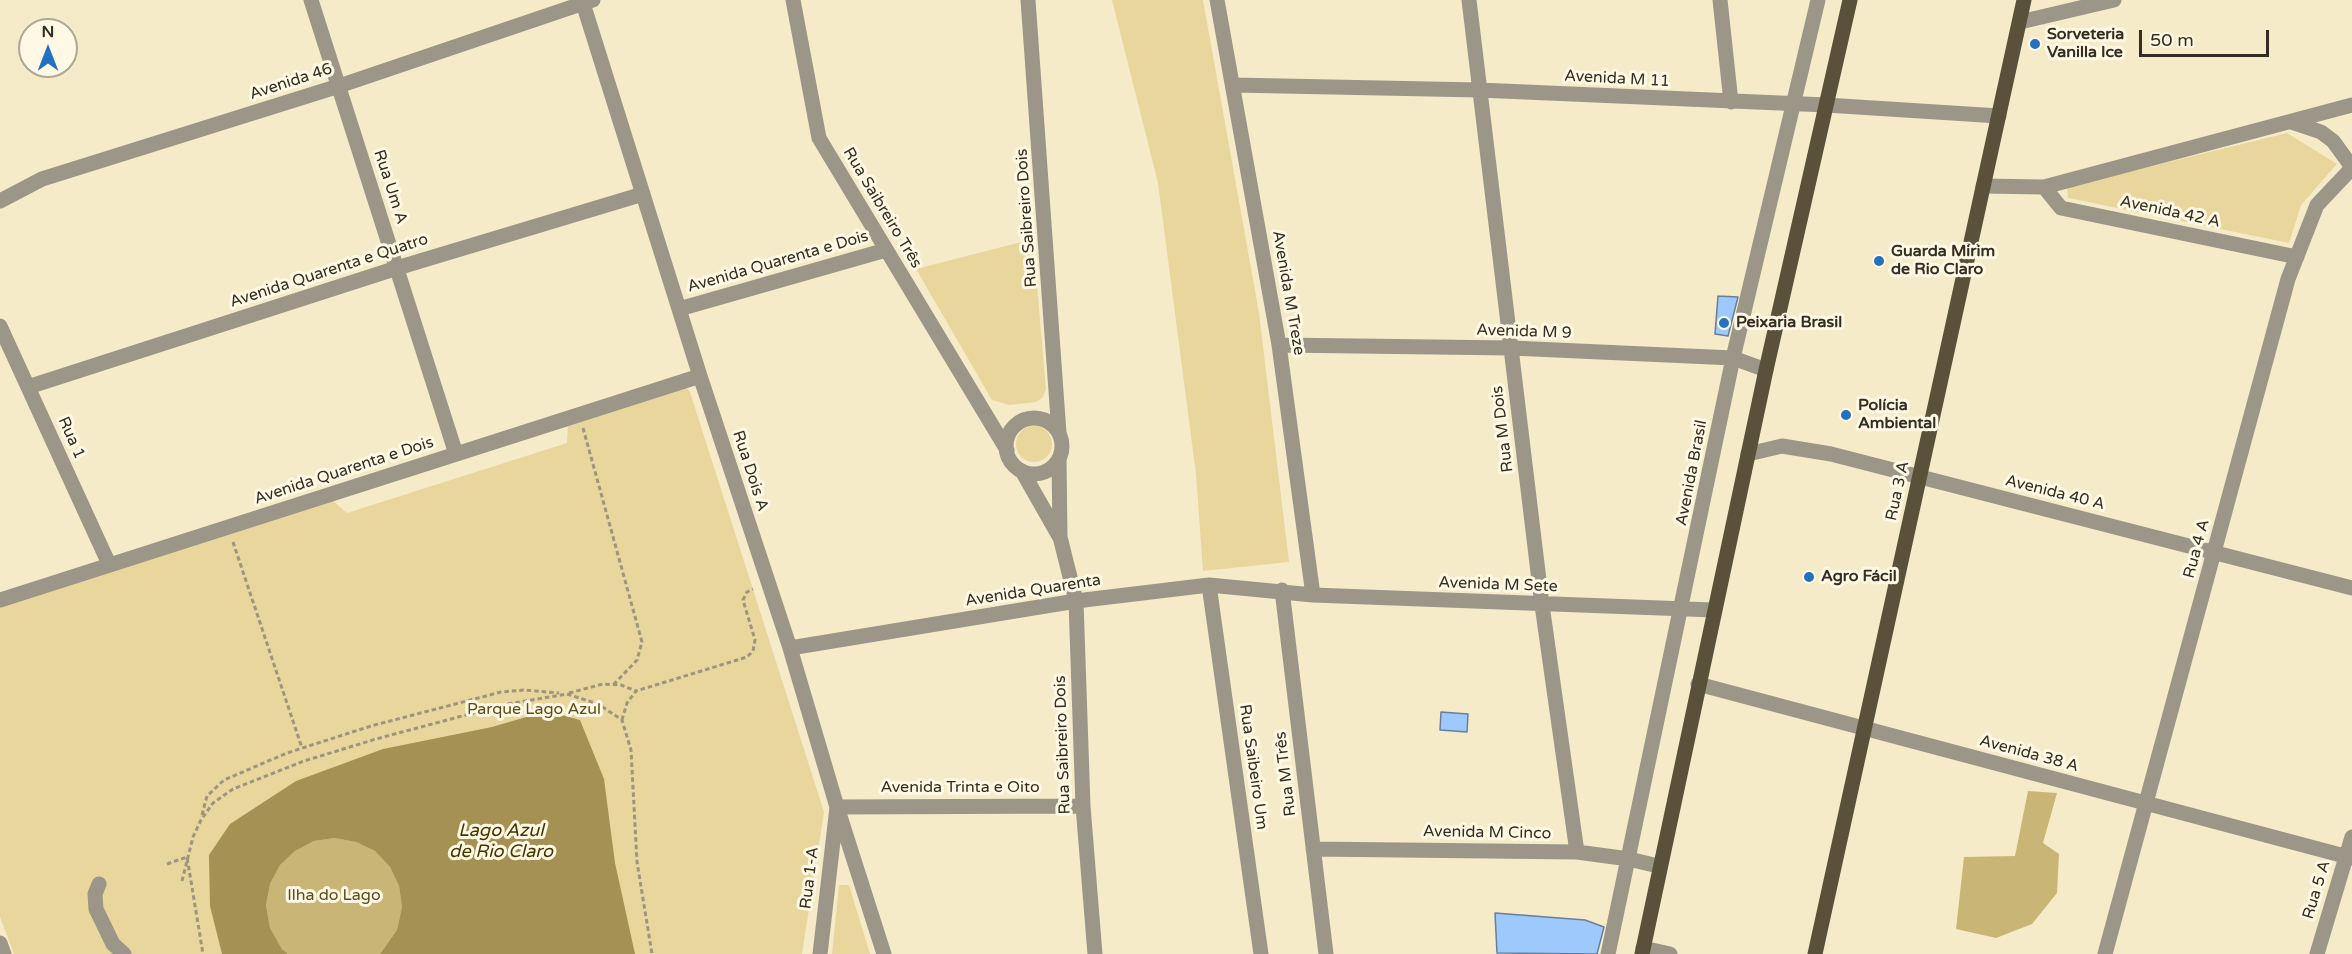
<!DOCTYPE html>
<html>
<head>
<meta charset="utf-8">
<style>
  body { margin:0 }
  #map { position:relative; width:2352px; height:954px; overflow:hidden; background:#f6ebc9; font-family:"Varela Round",sans-serif }
  canvas { display:block }
  .north { position:absolute; left:18px; top:18px; width:60px; height:60px; box-sizing:border-box; background:#fff8e4; border:2px solid #ada796; border-radius:50%; rotate:0deg; font-size:16px; font-weight:700; line-height:24px; text-align:center; color:#322e21 }
  .north::after { content:''; display:block; margin:auto; width:21px; height:27px; background:#2571c1; clip-path:polygon(50% 0,100% 100%,50% 72%,0 100%) }
  .scale { position:absolute; left:2139px; top:30px; width:130px; height:27px; box-sizing:border-box; border:3px solid #322e21; border-top:0; padding-left:8px; font-size:18px; line-height:21px; white-space:nowrap; color:#322e21; -webkit-text-stroke:4px #fff8e4; paint-order:stroke }
</style>
</head>
<body>
<div id="map">
<canvas width="2352" height="954"></canvas>
<div class="north">N</div>
<div class="scale">50 m</div>
</div>
<script>
const ctx = document.querySelector('canvas').getContext('2d');
ctx.lineJoin = 'round';
function fillPath(path, color) { ctx.fillStyle = color; ctx.fill(path, 'evenodd'); }
const shape = rows => new Path2D(rows.map(r => 'M' + r).join(''));
function strokePath(path, color, width, dash) { ctx.strokeStyle = color; ctx.lineWidth = width; ctx.lineCap = dash ? 'butt' : 'round'; ctx.setLineDash(dash || []); ctx.stroke(path); }
function drawText(font, color, halo, rows, align = 'center') {
  ctx.font = font + ' "Varela Round",sans-serif'; ctx.lineWidth = 6; ctx.setLineDash([]); ctx.textBaseline = 'middle'; ctx.strokeStyle = halo; ctx.fillStyle = color; for (const [text, x, y, turn = 0] of rows) {
    ctx.save(); ctx.translate(x, y); ctx.rotate((+turn || 0) * Math.PI / 180); ctx.textAlign = isNaN(turn) ? turn : align; if (halo) ctx.strokeText(text, 0, 0); ctx.fillText(text, 0, 0); ctx.restore();
  }
}
fillPath(shape([
  [1112,0,1203,0,1259,313,1289,562,1203,571,1196,474,1158,183],
  [2287,133,2337,164,2301,205,2289,243,2068,198,2067,187],
  [1033,239,1046,389,1043,397,1036,402,1009,405,992,400,916,269],
  [686,387,690,392,824,812,802,954,14,954,0,917,0,607,332,500,347,513,567,443,568,426],
  '1016 444a18 18 0 1 1 36 0a18 18 0 1 1-36 0Z',
  [839,885,849,885,870,954,832,954]
]), '#e8d69d');
fillPath(shape([
  [2028,791,2057,793,2043,843,2059,854,2057,893,2032,924,1996,938,1956,929,1964,857,2015,856],
  [335,838,356,842,375,851,390,867,399,886,402,907,397,930,380,954,288,954,282,949,270,928,266,905,270,884,280,865,295,851,314,841]
]), '#c9b576');
fillPath(shape([
  [547,711,580,720,604,779,615,863,635,954,380,954,397,930,402,907,399,886,390,867,375,851,356,842,335,838,314,841,295,851,280,865,270,884,266,905,270,928,282,949,288,954,222,954,210,906,209,855,230,824,296,781,383,749,492,727]
]), '#a59153');
const building = shape([
  [1718,296,1738,297,1728,336,1715,334,1718,296],
  [1441,712,1468,714,1467,732,1440,730,1441,712],
  [1495,913,1585,920,1604,927,1597,954,1497,953,1495,913]
]);
fillPath(building, '#9ec9fc');
strokePath(building, '#697e98', 1.5);
strokePath(shape([
  [583,428,642,642,637,660,614,684],
  [233,542,302,748],
  [569,693,603,684,621,685,636,691],
  [622,720,627,703,636,691,747,657,753,651,755,640,743,600,747,592,753,589],
  [202,815,207,796,224,780,287,753,371,726,501,692,524,690,559,693],
  [167,864,187,857,203,954],
  [182,881,193,837,201,820,213,803,233,789,304,761,376,739,507,704,567,694,598,704,622,720,631,750,637,862,652,954]
]), '#9d957d', 3, [4.5, 3]);
strokePath(shape([
  [311,0,456,454],
  [582,0,700,376,790,648,837,807,884,954],
  [793,0,819,138,1007,450],
  [1028,0,1059,433],
  [1217,0,1279,345,1313,595],
  [1469,0,1542,605,1577,852],
  [1720,0,1731,102],
  [2020,22,2114,0],
  [1233,85,1479,90,1826,105,1999,116],
  [2291,122,2321,132,2333,141,2352,167],
  [1983,186,2044,187,2352,105],
  [2044,187,2061,208,2297,257],
  [0,201,42,179,339,86,593,0],
  [679,309,886,250],
  [0,326,109,564],
  [1279,345,1512,348,1733,358,1766,370],
  [28,387,397,268,643,194],
  '1006 446a28 28 0 1 1 56 0a28 28 0 1 1-56 0Z',
  [1748,454,1782,446,1831,454,2352,588],
  [1059,459,1060,537,1076,601,1083,806,1095,954],
  [1022,471,1059,536],
  [1209,585,1261,954],
  [1282,590,1326,954],
  [0,600,700,376],
  [790,648,1076,601,1209,585,1313,595,1714,610],
  [1698,684,2352,858],
  [1313,849,1577,852,1629,859,1658,866],
  [99,884,95,894,96,909,113,944,124,954],
  [0,943,4,954],
  [1643,948,1670,954],
  [820,954,837,807,1083,806],
  [1608,954,1733,358,1818,0],
  [2105,954,2288,279,2317,205,2352,168],
  [2317,954,2352,837]
]), '#9b9688', 15);
strokePath(shape([
  [1642,954,1766,370,1850,0],
  [1815,954,2024,0]
]), '#595139', 15);
for (const [x, y, r, color] of [
  [2035,44,6,"#2571c1"],
  [1879,261,6,"#2571c1"],
  [1724,323,6,"#2571c1"],
  [1846,415,6,"#2571c1"],
  [1809,577,6,"#2571c1"]
]) { const dot = new Path2D(); dot.arc(x, y, r, 0, 2 * Math.PI); ctx.fillStyle = color; ctx.fill(dot); strokePath(dot, '#fff8e4', 2); }
drawText('bold 16px', '#322e21', '#fff8e4', [
  ["Sorveteria",2047,35],
  ["Vanilla Ice",2047,53],
  ["Guarda Mirim",1891,252],
  ["de Rio Claro",1891,270],
  ["Peixaria Brasil",1736,323],
  ["Polícia",1858,406],
  ["Ambiental",1858,424],
  ["Agro Fácil",1821,577]
], 'left');
drawText('16px', '#322e21', '#fff8e4', [
  ["Avenida M 11",1617,79,3],
  ["Avenida 46",291,82,-18],
  ["Rua Um A",390,187,72],
  ["Rua Saibreiro Três",882,208,59],
  ["Avenida 42 A",2170,212,12],
  ["Rua Saibreiro Dois",1027,218,-94],
  ["Avenida Quarenta e Dois",778,262,-16],
  ["Avenida Quarenta e Quatro",329,271,-18],
  ["Avenida M Treze",1288,293,80],
  ["Avenida M 9",1524,332,2],
  ["Rua M Dois",1503,429,-97],
  ["Rua 1",71,438,66],
  ["Avenida Quarenta e Dois",344,471,-18],
  ["Rua Dois A",750,471,72],
  ["Avenida Brasil",1692,473,-79],
  ["Rua 3 A",1898,491,-78],
  ["Avenida 40 A",2055,493,14],
  ["Rua 4 A",2197,549,-75],
  ["Avenida M Sete",1498,585,2],
  ["Avenida Quarenta",1033,591,-9],
  ["Rua Saibreiro Dois",1063,745,-92],
  ["Avenida 38 A",2029,754,15],
  ["Rua Saibeiro Um",1253,767,82],
  ["Rua M Três",1286,774,-97],
  ["Avenida Trinta e Oito",960,788],
  ["Avenida M Cinco",1487,833,1],
  ["Rua 1-A",810,878,-83],
  ["Rua 5 A",2317,890,-73]
]);
drawText('16px', '#5a4c1b', '#fff8e4', [
  ["Parque Lago Azul",534,710],
  ["Ilha do Lago",334,896]
]);
drawText('italic 18px', '#443500', '#fff8e4', [
  ["Lago Azul",501,831],
  ["de Rio Claro",501,852]
]);
</script>
</body>
</html>
